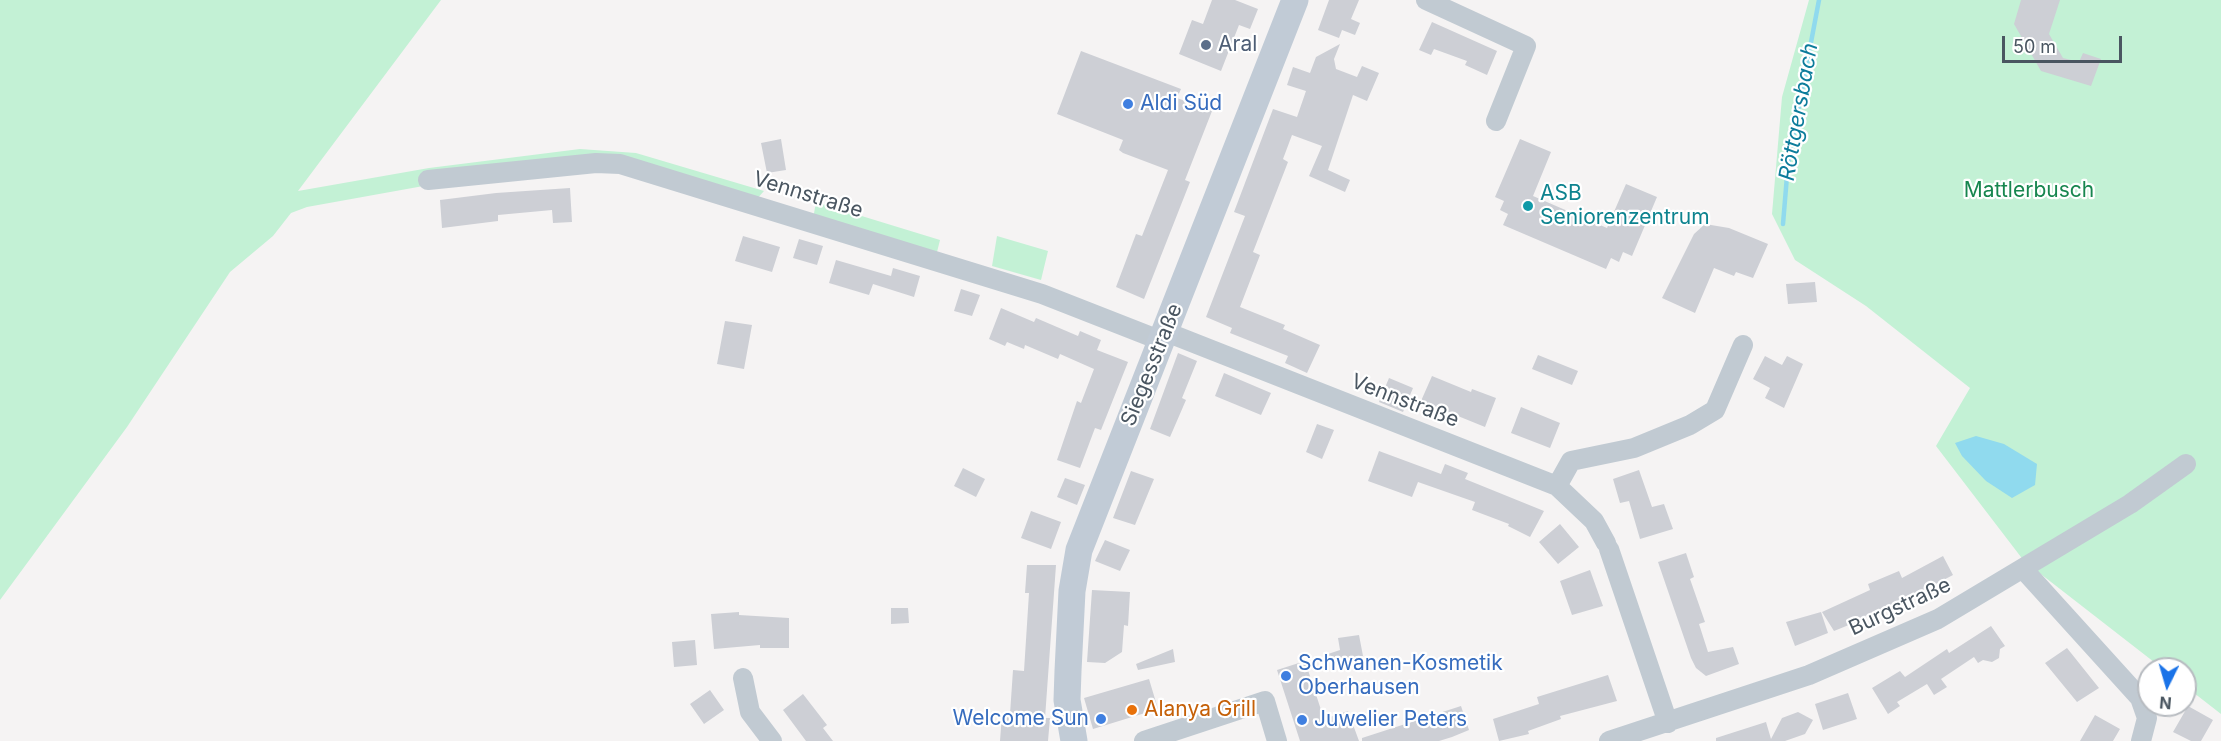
<!DOCTYPE html>
<html>
<head>
<meta charset="utf-8">
<style>
  body { margin:0 }
  #map { position:relative; width:2221px; height:741px; overflow:hidden; background:#f5f3f3; font-family:Inter,sans-serif }
  canvas { display:block }
  .north { position:absolute; left:2137px; top:657px; width:60px; height:60px; box-sizing:border-box; background:#fff; border:2px solid #b7bbc0; border-radius:50%; rotate:185deg; font-size:16px; font-weight:700; line-height:24px; text-align:center; color:#4a5661 }
  .north::after { content:''; display:block; margin:auto; width:21px; height:27px; background:#1a73e8; clip-path:polygon(50% 0,100% 100%,50% 72%,0 100%) }
  .scale { position:absolute; left:2002px; top:36px; width:120px; height:27px; box-sizing:border-box; border:3px solid #4a5661; border-top:0; padding-left:8px; font-size:18px; line-height:21px; white-space:nowrap; color:#4a5661; -webkit-text-stroke:4px #fff; paint-order:stroke }
</style>
</head>
<body>
<div id="map">
<canvas width="2221" height="741"></canvas>
<div class="north">N</div>
<div class="scale">50 m</div>
</div>
<script>
const ctx = document.querySelector('canvas').getContext('2d');
ctx.lineJoin = 'round';
function fillPath(path, color) { ctx.fillStyle = color; ctx.fill(path, 'evenodd'); }
const shape = rows => new Path2D(rows.map(r => 'M' + r).join(''));
function strokePath(path, color, width, dash) { ctx.strokeStyle = color; ctx.lineWidth = width; ctx.lineCap = dash ? 'butt' : 'round'; ctx.setLineDash(dash || []); ctx.stroke(path); }
function drawText(font, color, halo, rows, align = 'center') {
  ctx.font = font + ' Inter,sans-serif'; ctx.lineWidth = 4.5; ctx.setLineDash([]); ctx.textBaseline = 'middle'; ctx.strokeStyle = halo; ctx.fillStyle = color; for (const [text, x, y, turn = 0] of rows) {
    ctx.save(); ctx.translate(x, y); ctx.rotate((+turn || 0) * Math.PI / 180); ctx.textAlign = isNaN(turn) ? turn : align; if (halo) ctx.strokeText(text, 0, 0); ctx.fillText(text, 0, 0); ctx.restore();
  }
}
fillPath(shape([
  [0,0,441,0,298,191,429,168,580,149,636,153,764,191,755,201,646,167,429,185,307,207,291,213,273,236,230,272,127,427,0,600],
  [1809,0,2221,0,2221,714,2185,686,2185,669,2163,669,2024,561,1936,446,1970,388,1866,306,1795,260,1772,214,1782,97],
  [816,202,940,240,936,256,813,219],
  [997,236,1048,251,1041,280,992,266]
]), '#c3f1d5');
fillPath(shape([
  [1976,436,2004,444,2037,464,2035,485,2012,498,1986,481,1962,456,1955,443]
]), '#90daee');
strokePath(shape([
  [1783,224,1788,164,1819,0]
]), '#90daee', 4.5);
fillPath(shape([
  [1212,0,1235,0,1258,9,1250,29,1239,25,1221,71,1179,54,1192,20,1203,24],
  [1329,0,1359,0,1351,19,1360,23,1355,35,1342,30,1339,38,1318,30],
  [2021,0,2060,0,2049,34,2063,58,2079,62,2083,53,2101,59,2091,86,2041,71,2014,24],
  [1432,22,1497,51,1487,75,1465,65,1467,61,1434,49,1431,55,1419,50],
  [1340,44,1334,59,1336,69,1357,77,1362,66,1379,73,1367,101,1353,95,1328,170,1350,180,1345,192,1309,176,1322,146,1292,135,1283,159,1288,162,1253,252,1260,255,1240,307,1285,325,1283,329,1320,345,1307,373,1285,363,1288,356,1230,333,1232,328,1206,317,1245,216,1234,212,1273,109,1297,117,1306,91,1287,85,1293,67,1310,73,1316,57],
  [1081,51,1181,89,1177,98,1212,111,1185,180,1190,182,1144,299,1116,287,1136,234,1142,236,1168,170,1123,153,1119,150,1123,140,1057,114],
  [781,139,786,170,767,173,761,143],
  [1520,139,1551,152,1533,196,1607,228,1626,184,1657,197,1632,256,1623,252,1619,262,1611,258,1606,269,1503,225,1508,214,1500,210,1504,201,1495,197],
  [570,188,572,222,553,223,552,210,498,215,498,221,442,228,440,200,496,193],
  [1705,224,1729,228,1768,244,1753,278,1736,272,1734,276,1714,268,1695,313,1662,298,1694,234],
  [743,236,780,247,772,272,735,261],
  [799,239,823,246,817,265,793,258],
  [836,260,891,276,893,268,920,276,914,297,873,284,869,295,829,283],
  [1815,282,1817,302,1788,304,1786,284],
  [961,289,980,295,972,316,954,311],
  [1001,308,1034,322,1036,318,1078,336,1080,331,1101,340,1097,350,1128,362,1101,430,1095,428,1080,468,1057,460,1077,401,1081,403,1094,369,1060,354,1058,359,1025,345,1024,349,1007,342,1005,346,989,339],
  [725,321,752,325,744,369,717,364],
  [1178,353,1197,361,1182,398,1186,400,1170,437,1150,429],
  [1538,355,1578,371,1572,385,1532,369],
  [1765,356,1782,365,1787,356,1803,364,1784,408,1765,398,1770,388,1753,379],
  [1224,373,1271,393,1261,415,1215,396],
  [1432,376,1471,392,1472,389,1496,398,1485,427,1421,401],
  [1389,378,1413,388,1403,412,1379,402],
  [1521,407,1560,423,1550,448,1511,433],
  [1317,424,1334,430,1322,459,1306,452],
  [1379,451,1441,474,1445,464,1468,473,1465,479,1544,511,1530,537,1508,526,1509,524,1472,510,1475,502,1418,482,1412,497,1368,481],
  [963,468,985,479,976,497,954,486],
  [1639,470,1652,507,1664,504,1673,529,1640,539,1629,501,1620,503,1613,479],
  [1131,471,1154,479,1135,525,1113,518],
  [1065,478,1085,485,1077,505,1057,497],
  [1031,511,1061,522,1051,549,1021,538],
  [1560,524,1579,547,1558,564,1539,542],
  [1105,540,1130,550,1120,571,1095,561],
  [1686,553,1694,577,1690,579,1705,622,1699,624,1708,652,1733,647,1739,664,1706,676,1696,668,1691,658,1658,562],
  [1943,556,1953,575,1907,599,1865,616,1866,618,1834,631,1822,612,1870,590,1868,584,1899,571,1902,578],
  [1027,565,1056,565,1045,718,1050,718,1048,741,1000,741,1002,714,1010,714,1013,670,1024,671,1029,593,1025,593],
  [1590,570,1603,606,1572,615,1560,581],
  [1092,590,1130,592,1128,626,1124,625,1122,652,1105,663,1087,662],
  [891,608,908,608,909,623,891,624],
  [739,612,739,615,789,618,789,648,760,648,760,645,714,649,711,614],
  [1821,612,1828,633,1795,646,1786,622],
  [1991,626,2005,646,2000,649,1999,658,1992,662,1983,660,1978,663,1974,657,1941,679,1947,687,1934,695,1927,684,1897,702,1900,706,1888,714,1872,688,1900,671,1905,677,1947,649,1949,653],
  [1359,635,1363,656,1327,662,1325,655,1340,650,1338,638],
  [695,640,697,665,674,667,672,642],
  [2067,648,2099,688,2077,702,2045,663],
  [1173,649,1175,662,1138,670,1136,664],
  [1305,661,1324,719,1348,711,1359,741,1300,741,1277,670],
  [1608,675,1617,701,1560,716,1561,719,1528,731,1529,734,1499,741,1493,719,1539,704,1537,697],
  [1149,679,1158,709,1093,729,1084,698],
  [710,690,724,710,704,724,690,704],
  [1848,693,1857,719,1823,730,1815,704],
  [803,694,827,725,823,728,833,741,806,741,783,710],
  [1461,706,1469,730,1452,737,1439,741,1362,741,1362,738],
  [2188,706,2213,720,2201,741,2191,741,2173,732],
  [1798,712,1813,720,1805,734,1785,741,1716,741,1716,738,1766,722,1771,739,1782,718],
  [2095,715,2120,729,2113,741,2080,741]
]), '#cdcfd5');
strokePath(shape([
  [1426,0,1526,46,1496,121],
  [428,180,596,163,620,164,1042,294,1162,341],
  [1166,332,1557,486,1594,521,1606,543],
  [1557,486,1571,461,1634,448,1690,425,1715,410,1743,345],
  [1609,549,1668,723],
  [2024,570,2140,698,2147,718,2141,741],
  [743,678,750,712,772,741],
  [1144,741,1265,701,1277,741],
  [1609,741,1809,675,1938,619,2130,504,2186,464]
]), '#c1cad2', 20);
strokePath(shape([
  [1074,741,1067,700,1068,671,1072,591,1079,550,1295,0]
]), '#c1cbd6', 27);
for (const [x, y, r, color] of [
  [1206,45,6,"#5c6f8a"],
  [1128,104,6,"#3f7fe0"],
  [1528,206,6,"#0f9aa8"],
  [1286,676,6,"#3f7fe0"],
  [1132,710,6,"#e8710a"],
  [1101,719,6,"#3f7fe0"],
  [1302,720,6,"#3f7fe0"]
]) { const dot = new Path2D(); dot.arc(x, y, r, 0, 2 * Math.PI); ctx.fillStyle = color; ctx.fill(dot); strokePath(dot, '#fff', 2); }
drawText('21px', '#4e5e75', '#fff', [
  ["Aral",1218,45]
], 'left');
drawText('21px', '#366cbe', '#fff', [
  ["Aldi Süd",1140,104],
  ["Schwanen-Kosmetik",1298,664],
  ["Oberhausen",1298,688],
  ["Welcome Sun",1089,719,"right"],
  ["Juwelier Peters",1314,720]
], 'left');
drawText('21px', '#17864f', '#fff', [
  ["Mattlerbusch",2029,191]
]);
drawText('21px', '#0d838f', '#fff', [
  ["ASB",1540,194],
  ["Seniorenzentrum",1540,218]
], 'left');
drawText('21px', '#4a5661', '#fff', [
  ["Vennstraße",808,195,17],
  ["Siegesstraße",1152,365,-68],
  ["Vennstraße",1405,401,21],
  ["Burgstraße",1900,607,-25]
]);
drawText('21px', '#c56008', '#fff', [
  ["Alanya Grill",1144,710]
], 'left');
drawText('italic 22px', '#0c7c9b', '#fff', [
  ["Röttgersbach",1799,112,-80]
]);
</script>
</body>
</html>
